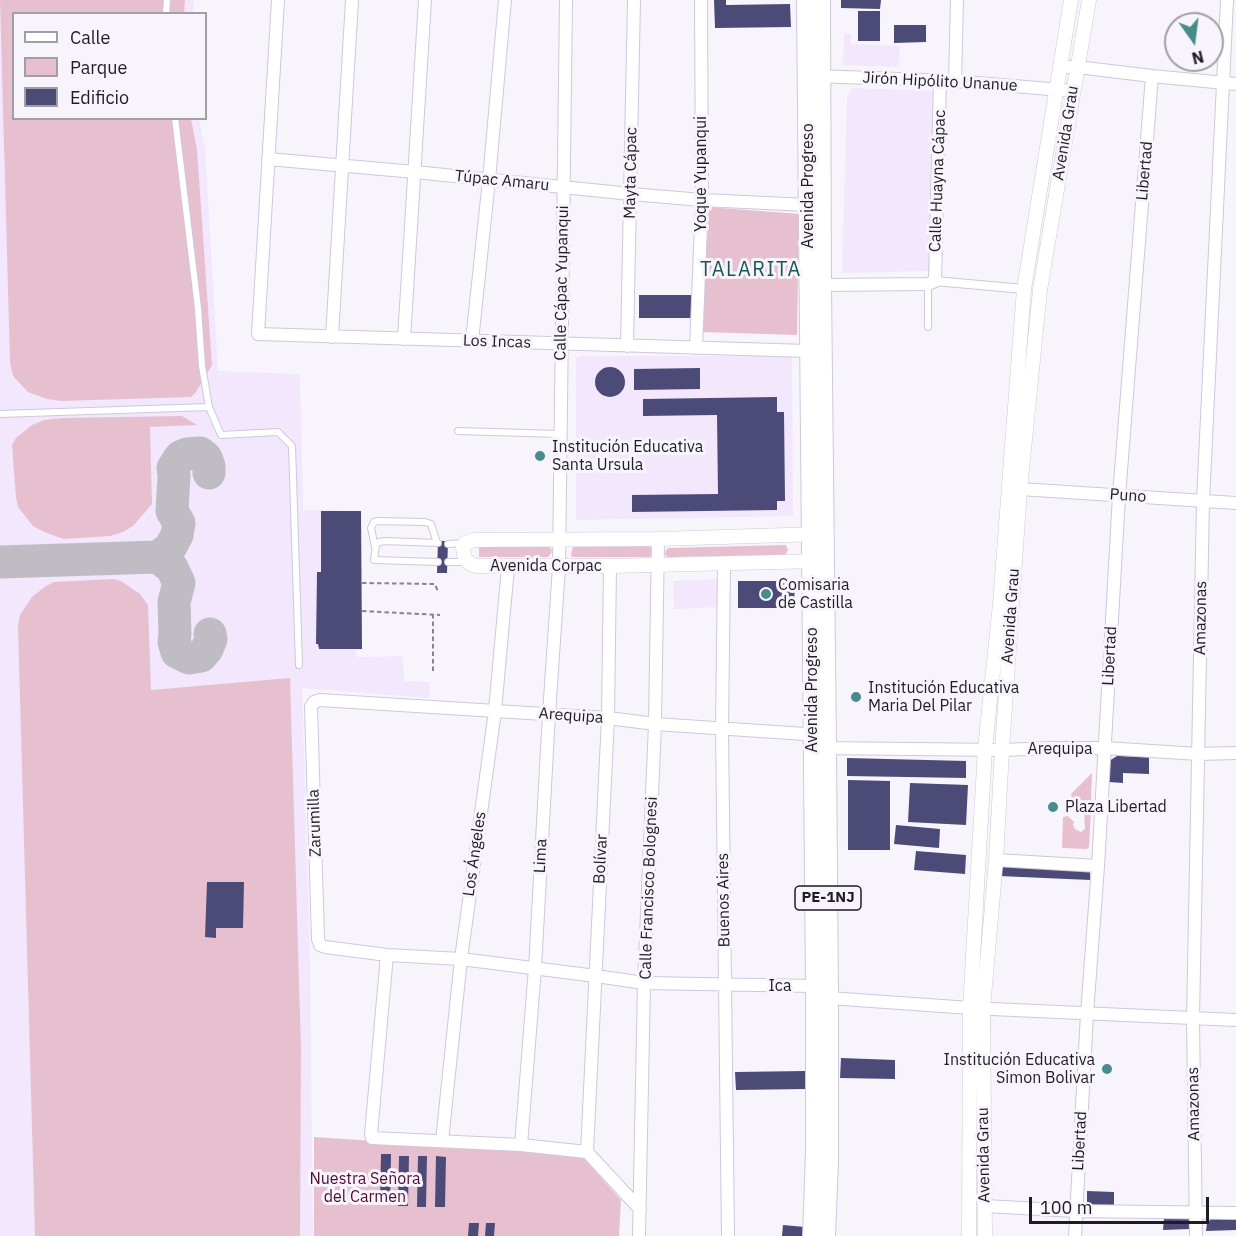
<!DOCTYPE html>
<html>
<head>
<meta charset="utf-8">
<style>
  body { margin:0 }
  #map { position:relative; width:1236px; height:1236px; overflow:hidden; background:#f8f4fc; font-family:"IBM Plex Sans",sans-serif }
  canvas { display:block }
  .legend { position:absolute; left:12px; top:12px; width:195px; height:108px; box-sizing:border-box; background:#f8f4fc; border:2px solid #a29ea5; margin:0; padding:8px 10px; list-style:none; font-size:18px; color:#201c23 }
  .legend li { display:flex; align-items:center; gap:12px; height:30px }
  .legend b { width:30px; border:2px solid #a29ea5 }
  .north { position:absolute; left:1164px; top:12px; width:60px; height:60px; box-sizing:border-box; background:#f8f4fc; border:2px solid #a29ea5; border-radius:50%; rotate:166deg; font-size:16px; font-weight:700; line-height:24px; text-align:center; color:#201c23 }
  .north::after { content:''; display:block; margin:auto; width:21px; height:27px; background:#458c8a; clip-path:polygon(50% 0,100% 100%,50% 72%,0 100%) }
  .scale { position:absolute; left:1029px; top:1197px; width:180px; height:27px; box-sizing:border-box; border:3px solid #201c23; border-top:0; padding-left:8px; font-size:18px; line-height:21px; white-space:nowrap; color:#201c23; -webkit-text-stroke:4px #f8f4fc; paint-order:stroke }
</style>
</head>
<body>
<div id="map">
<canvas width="1236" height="1236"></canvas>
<ul class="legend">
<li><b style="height:8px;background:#fff"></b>Calle</li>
<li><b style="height:16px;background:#e7c0cf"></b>Parque</li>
<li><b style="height:16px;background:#4c4b77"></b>Edificio</li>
</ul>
<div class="north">N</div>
<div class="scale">100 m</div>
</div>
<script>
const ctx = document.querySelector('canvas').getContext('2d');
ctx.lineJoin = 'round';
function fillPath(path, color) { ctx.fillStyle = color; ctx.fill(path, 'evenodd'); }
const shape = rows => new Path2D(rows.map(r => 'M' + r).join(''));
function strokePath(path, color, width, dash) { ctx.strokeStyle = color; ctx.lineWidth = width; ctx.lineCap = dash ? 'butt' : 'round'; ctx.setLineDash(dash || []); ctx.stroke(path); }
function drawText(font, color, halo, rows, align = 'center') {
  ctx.font = font + ' "IBM Plex Sans",sans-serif'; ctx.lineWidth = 6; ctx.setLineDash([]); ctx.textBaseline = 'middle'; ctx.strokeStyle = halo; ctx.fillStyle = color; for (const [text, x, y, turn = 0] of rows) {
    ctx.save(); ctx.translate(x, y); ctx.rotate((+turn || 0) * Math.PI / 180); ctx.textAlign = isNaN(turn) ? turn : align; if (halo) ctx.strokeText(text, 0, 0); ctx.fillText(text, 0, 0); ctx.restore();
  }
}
fillPath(shape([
  [0,0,194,0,193,13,14,14,14,118,199,119,205,149,218,371,300,374,303,510,361,511,362,649,355,650,357,657,403,656,404,681,430,682,429,698,302,688,310,959,313,1236,0,1236],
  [844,33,851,34,851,44,900,46,899,67,843,65],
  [853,88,937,91,932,271,842,273,847,97],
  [580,356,792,356,793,516,576,520,576,359],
  [720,579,721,607,674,609,673,581]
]), '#f2e7fd');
fillPath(shape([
  [0,0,185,0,184,13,14,14,14,118,191,119,197,150,212,365,196,392,191,397,62,401,47,399,28,392,13,376,10,362],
  [709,207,799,214,797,335,702,332],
  [182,416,197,425,150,427,152,504,133,526,123,532,110,536,64,539,44,532,33,526,18,507,16,497,12,445,16,438,32,425,44,420,62,418],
  [786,545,788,550,785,555,668,557,666,556,665,552,668,548],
  [479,546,549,547,551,548,552,552,548,557,479,557],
  [649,546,653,550,650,557,572,557,571,555,572,549,574,547],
  [113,579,121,581,140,594,148,605,151,690,290,678,301,1049,300,1236,35,1236,18,626,20,615,32,597,46,586,54,582],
  [1092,773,1091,801,1072,800,1071,794],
  [1084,810,1091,810,1089,847,1087,849,1062,848,1063,817,1068,816,1074,822,1073,825,1075,829,1081,832,1085,829],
  [314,1137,581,1155,621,1200,619,1236,314,1236]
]), '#e7c0cf');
strokePath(shape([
  [158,557,172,568,179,583,174,602,175,634,174,642,177,652,189,658,201,656,207,649,211,639,210,634],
  [0,562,158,557,170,548,177,535,179,523,172,511,174,476,173,468,180,457,187,454,200,453,206,458,209,466,209,473]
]), '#c0bcc4', 33);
fillPath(shape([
  [714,0,726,0,726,5,790,4,791,27,715,28],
  [841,0,881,0,880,9,841,8],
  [858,11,880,11,880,41,858,41],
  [894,25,926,25,926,42,894,43],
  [639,295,691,295,691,318,639,318],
  '595 382a15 15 0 1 1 30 0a15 15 0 1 1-30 0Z',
  [700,368,700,389,634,390,634,369],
  [777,397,777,412,784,412,785,501,777,501,777,510,632,512,632,495,718,494,717,415,643,416,643,399],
  [321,511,361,511,362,649,319,649,318,644,316,644,317,572,321,572],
  [438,541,448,541,447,573,437,573],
  [738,581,795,581,794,608,738,608],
  [1117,756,1149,757,1149,774,1123,773,1123,783,1109,782,1109,761],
  [847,758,966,761,966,778,847,776],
  [848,780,890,781,890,850,848,850],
  [910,783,968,785,966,825,908,822],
  [896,825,940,829,939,848,894,844],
  [916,851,966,855,965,874,914,870],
  [1006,864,1090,869,1090,880,999,876,999,868],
  [207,882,244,882,243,928,216,928,216,938,205,937],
  [841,1058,895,1060,895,1079,840,1078],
  [805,1071,806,1089,736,1090,735,1072],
  [381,1154,391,1154,390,1204,380,1204],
  [399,1156,409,1156,408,1206,398,1206],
  [418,1156,427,1156,426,1207,417,1207],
  [436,1156,446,1157,445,1207,435,1207],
  [1087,1191,1114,1192,1114,1206,1087,1206],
  [1214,1216,1236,1217,1236,1230,1206,1231,1207,1223],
  [1190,1217,1190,1229,1163,1230,1164,1218],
  [469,1223,479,1223,478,1236,468,1236],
  [486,1223,495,1223,494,1236,485,1236],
  [783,1225,805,1227,807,1236,782,1236]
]), '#4c4b77');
const service = shape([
  [166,14,167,0],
  [175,118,198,308,202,366,209,407],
  [928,327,928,284],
  [0,414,209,407,221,435,278,432,292,446,299,665],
  [458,431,560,434],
  [448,544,465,543],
  [375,547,371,528,374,522,378,521,425,522,431,524,437,543],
  [438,562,374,560,376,545,379,542,385,541,438,543],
  [448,562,465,562]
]);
const pedestrian = shape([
  [935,281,1024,289]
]);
const minor = shape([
  [278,0,258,334,808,351],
  [1060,67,1077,67,1152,76,1236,84],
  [814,76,955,81,1073,91],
  [955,81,957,0],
  [268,159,415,172,631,194,702,200,808,205],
  [822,285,928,284,935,281,940,80],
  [332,337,352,0],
  [404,339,425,0],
  [472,341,489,180,505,0],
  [627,346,634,0],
  [696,348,702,200,701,0],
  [1020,489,1236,503],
  [724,563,722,729,728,1236],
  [820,735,655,724,608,718,320,700,314,702,311,707,318,939,320,945,325,947,387,955,461,959,596,976,644,983,815,986,829,998,970,1008,1236,1020],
  [820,748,1002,750,1052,748,1105,748,1198,754,1236,753],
  [996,860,1098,866],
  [387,955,371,1134,372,1138,521,1145,587,1152,640,1209],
  [442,1141,461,959,495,711,508,567],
  [521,1145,535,968,549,714,559,567,566,0],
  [587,1152,608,718,610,566],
  [985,1206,1076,1211,1236,1213],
  [639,1236,644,983,655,724,658,539],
  [1075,1236,1087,1014,1098,866,1119,496,1152,76],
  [1196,1236,1193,1019,1203,501,1227,0]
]);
const tertiary = shape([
  [819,561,610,566,476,566,471,564,465,559,463,548,465,543,474,540,658,539,819,534],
  [969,1236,970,1008,985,749,1000,604,1024,289,1071,0],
  [985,1236,983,1008,996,860,1002,750,1020,489,1040,290,1089,0]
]);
const primary = shape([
  [806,0,815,986,815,1152,812,1236],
  [821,0,822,285,827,748,829,998,829,1162,826,1236]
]);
strokePath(service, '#d0c7da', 8);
strokePath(pedestrian, '#d0c7da', 10);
strokePath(minor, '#d0c7da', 14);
strokePath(tertiary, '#d0c7da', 15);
strokePath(primary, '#d0c7da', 20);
strokePath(shape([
  [362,583,435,584,438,592],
  [362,611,440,615],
  [433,614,433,674]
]), '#88848c', 2, [4.5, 3]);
strokePath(service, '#fff', 6);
strokePath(pedestrian, '#fff', 8);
strokePath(minor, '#fff', 12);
strokePath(tertiary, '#fff', 14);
strokePath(primary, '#fff', 18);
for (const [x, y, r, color] of [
  [540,456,6,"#458c8a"],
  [766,594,6,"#458c8a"],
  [856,697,6,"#458c8a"],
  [1053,807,6,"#458c8a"],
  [1107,1069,6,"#458c8a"]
]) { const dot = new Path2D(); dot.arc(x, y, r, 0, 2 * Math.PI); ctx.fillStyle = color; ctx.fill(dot); strokePath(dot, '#f8f4fc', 2); }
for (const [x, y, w] of [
  [828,898,66]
]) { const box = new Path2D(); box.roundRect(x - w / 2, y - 12, w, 24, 4.5); ctx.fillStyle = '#f8f4fc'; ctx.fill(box); strokePath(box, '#201c23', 1.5); }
drawText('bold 15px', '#201c23', null, [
  ["PE-1NJ",828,898]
]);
drawText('16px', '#201c23', '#f8f4fc', [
  ["Jirón Hipólito Unanue",940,82,3],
  ["Avenida Grau",1066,133,-81],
  ["Libertad",1145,171,-85],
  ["Mayta Cápac",631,173,-89],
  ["Yoque Yupanqui",701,174,-90],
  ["Túpac Amaru",502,181,6],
  ["Calle Huayna Cápac",938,181,-88],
  ["Avenida Progreso",808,186,-90],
  ["Calle Cápac Yupanqui",562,283,-89],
  ["Los Incas",497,342,2],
  ["Puno",1128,496,4],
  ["Avenida Corpac",546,566],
  ["Avenida Grau",1011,616,-86],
  ["Amazonas",1201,618,-89],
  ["Libertad",1110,656,-87],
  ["Avenida Progreso",812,690,-90],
  ["Arequipa",571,716,4],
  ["Arequipa",1060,749],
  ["Zarumilla",315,823,-92],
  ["Los Ángeles",475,854,-82],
  ["Lima",541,856,-87],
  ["Bolívar",601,859,-87],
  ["Calle Francisco Bolognesi",649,888,-88],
  ["Buenos Aires",724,900,-91],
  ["Ica",780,986],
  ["Amazonas",1194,1104,-91],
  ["Libertad",1080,1141,-87],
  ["Avenida Grau",984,1155,-91]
]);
drawText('16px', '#201c23', '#f8f4fc', [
  ["Institución Educativa",552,447],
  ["Santa Ursula",552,465],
  ["Comisaria",778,585],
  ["de Castilla",778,603],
  ["Institución Educativa",868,688],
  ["Maria Del Pilar",868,706],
  ["Plaza Libertad",1065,807],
  ["Institución Educativa",1095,1060,"right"],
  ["Simon Bolivar",1095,1078,"right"]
], 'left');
drawText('16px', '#4f0e30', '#f8f4fc', [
  ["Nuestra Señora",365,1179],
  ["del Carmen",365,1197]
]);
ctx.letterSpacing = '1.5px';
drawText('20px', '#195553', '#f8f4fc', [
  ["TALARITA",751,270]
]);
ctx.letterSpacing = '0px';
</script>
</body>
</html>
